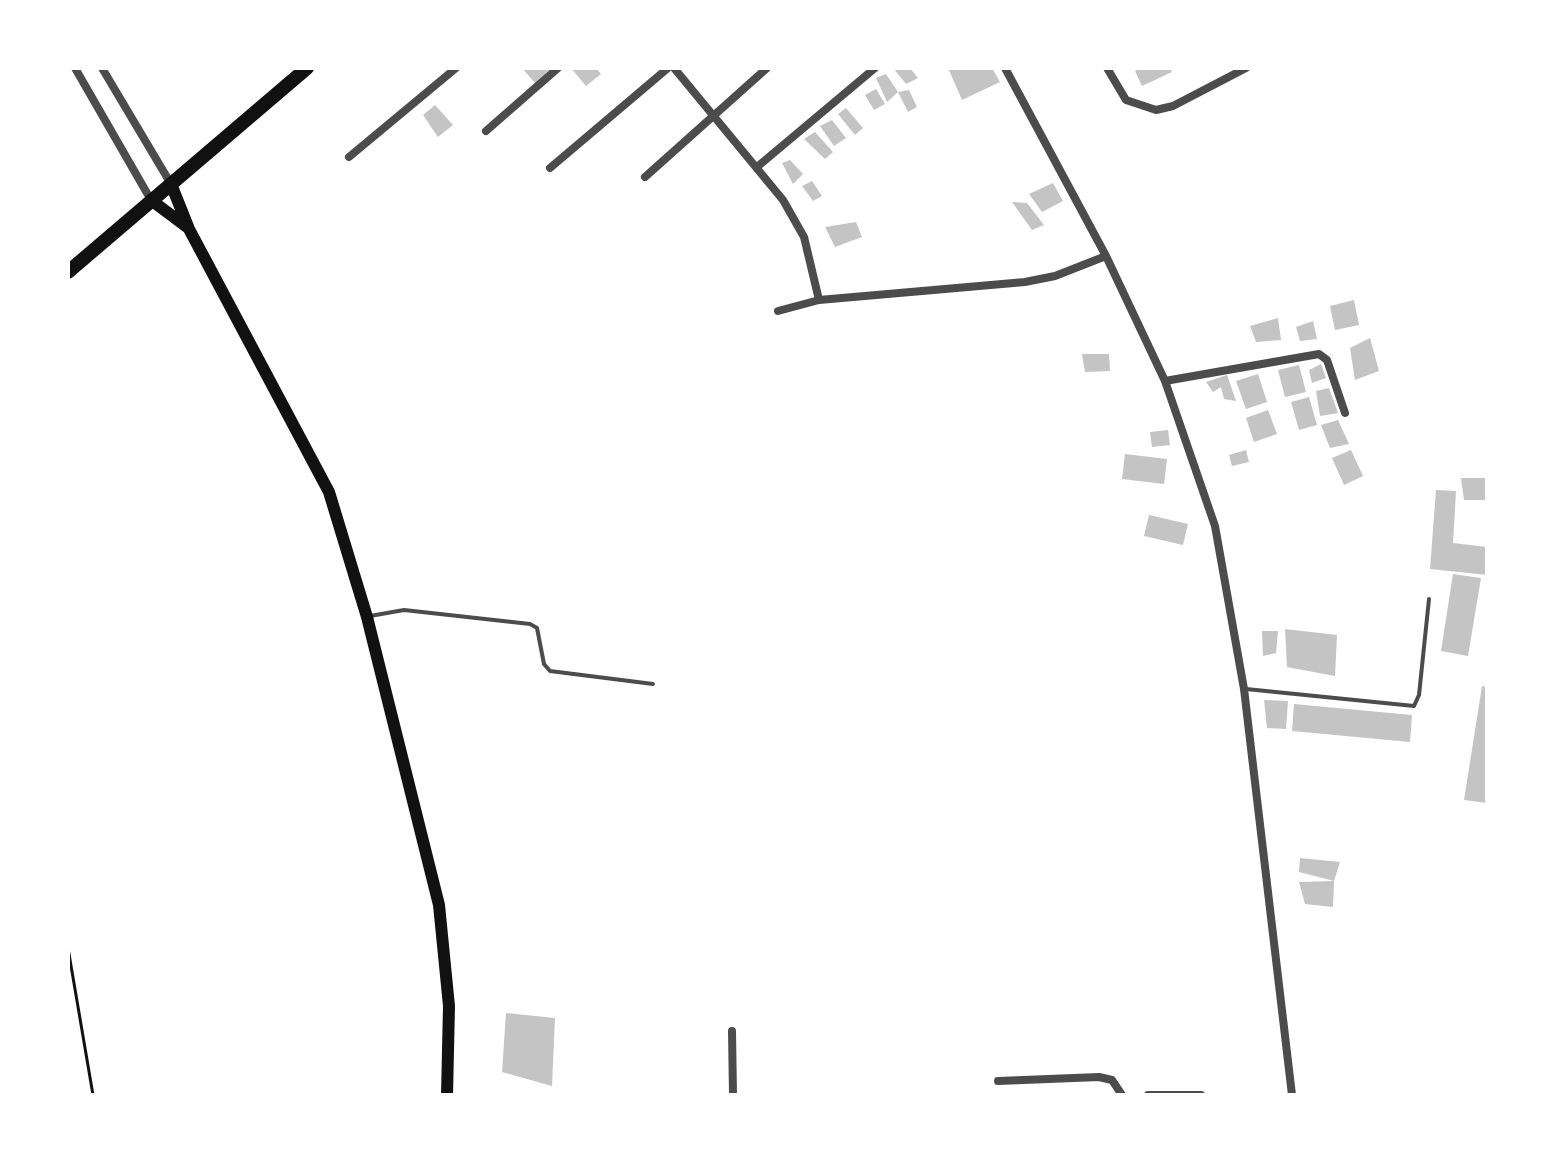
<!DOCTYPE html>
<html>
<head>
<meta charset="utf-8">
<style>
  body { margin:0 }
  #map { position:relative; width:1555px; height:1163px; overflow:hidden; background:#fff; font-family:Cabin,sans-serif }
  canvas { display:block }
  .frame { position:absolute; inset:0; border:70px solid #fff; pointer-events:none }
</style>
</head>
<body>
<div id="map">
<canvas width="1555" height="1163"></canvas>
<div class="frame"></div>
</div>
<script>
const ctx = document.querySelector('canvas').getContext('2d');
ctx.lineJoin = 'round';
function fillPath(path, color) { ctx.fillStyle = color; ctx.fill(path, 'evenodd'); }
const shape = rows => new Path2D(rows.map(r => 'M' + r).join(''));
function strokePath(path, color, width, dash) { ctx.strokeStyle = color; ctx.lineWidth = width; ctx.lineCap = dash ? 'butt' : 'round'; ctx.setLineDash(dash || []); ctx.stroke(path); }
fillPath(shape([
  [522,68,551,68,535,83],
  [571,68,596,68,601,74,586,86],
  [893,68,910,68,918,78,906,84],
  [948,68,992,68,1000,82,962,100],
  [1142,68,1170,68,1172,72,1142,86,1135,71],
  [886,74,898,92,887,102,876,78],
  [876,89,885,104,874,110,865,95],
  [909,90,917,107,908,112,898,92],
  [435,105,453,125,438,137,423,115],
  [846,108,863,128,855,135,838,114],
  [832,120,846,138,834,146,820,126],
  [815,132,833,152,825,159,804,139],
  [790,160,803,174,793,184,782,163],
  [812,181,822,196,813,201,802,186],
  [1053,183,1063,201,1042,212,1029,194],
  [1012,202,1027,203,1044,225,1032,230],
  [856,222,862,237,835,247,825,227],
  [1354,300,1359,325,1335,330,1330,306],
  [1278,318,1281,340,1256,342,1250,326],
  [1313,321,1317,339,1300,341,1296,327],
  [1370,338,1379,371,1355,380,1350,348],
  [1082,354,1109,354,1110,371,1085,372],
  [1321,364,1326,378,1312,383,1309,370],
  [1299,365,1306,392,1285,397,1278,370],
  [1258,374,1267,402,1246,409,1236,381],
  [1227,375,1236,401,1224,399,1221,387,1213,392,1206,382],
  [1329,388,1338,413,1320,416,1316,391],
  [1309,397,1317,425,1299,430,1291,402],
  [1268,410,1277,434,1254,442,1246,418],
  [1338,420,1349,444,1330,448,1321,425],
  [1168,430,1170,445,1152,447,1150,432],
  [1246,450,1249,462,1232,466,1229,455],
  [1351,450,1363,476,1344,485,1332,458],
  [1125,454,1167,459,1164,484,1122,479],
  [1461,478,1487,478,1487,500,1464,500],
  [1436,490,1456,491,1453,543,1487,547,1487,575,1430,569],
  [1149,515,1188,524,1183,545,1144,536],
  [1453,574,1481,578,1468,656,1441,651],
  [1285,629,1337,635,1335,676,1287,667],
  [1262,631,1278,631,1276,653,1263,656],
  [1482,686,1487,687,1487,803,1464,800],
  [1264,700,1288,701,1286,729,1267,728],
  [1294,704,1412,715,1410,742,1292,731],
  [1300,858,1340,862,1334,881,1299,872],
  [1334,881,1333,907,1305,904,1299,882],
  [506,1013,555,1018,552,1086,502,1072]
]), '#c4c4c4');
strokePath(shape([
  [68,948,93,1095]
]), '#111', 3);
strokePath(shape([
  [370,616,404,610,530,624,537,628,544,664,550,671,653,684],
  [1246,689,1414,706,1419,695,1429,599]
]), '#4c4c4c', 4);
strokePath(shape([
  [75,68,151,200],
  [102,68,171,184],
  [674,68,783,200,804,237,819,300],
  [1005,68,1106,256,1165,381,1215,526,1244,689,1292,1095],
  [1107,68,1126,100,1156,110,1173,106,1246,68],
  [486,131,558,68],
  [349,157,456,68],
  [757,167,875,68],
  [550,168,668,68],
  [645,177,767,68],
  [778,311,819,300,1025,282,1055,276,1106,256],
  [1165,381,1319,354,1327,360,1345,413],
  [732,1031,733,1095],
  [998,1081,1099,1077,1112,1080,1122,1095],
  [1148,1095,1201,1095]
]), '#4c4c4c', 8);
strokePath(shape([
  [171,184,189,229,329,492,367,617,439,905,449,1006,447,1095],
  [151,200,187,227]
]), '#111', 12);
strokePath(shape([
  [68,272,307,68]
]), '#111', 14);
</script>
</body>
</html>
